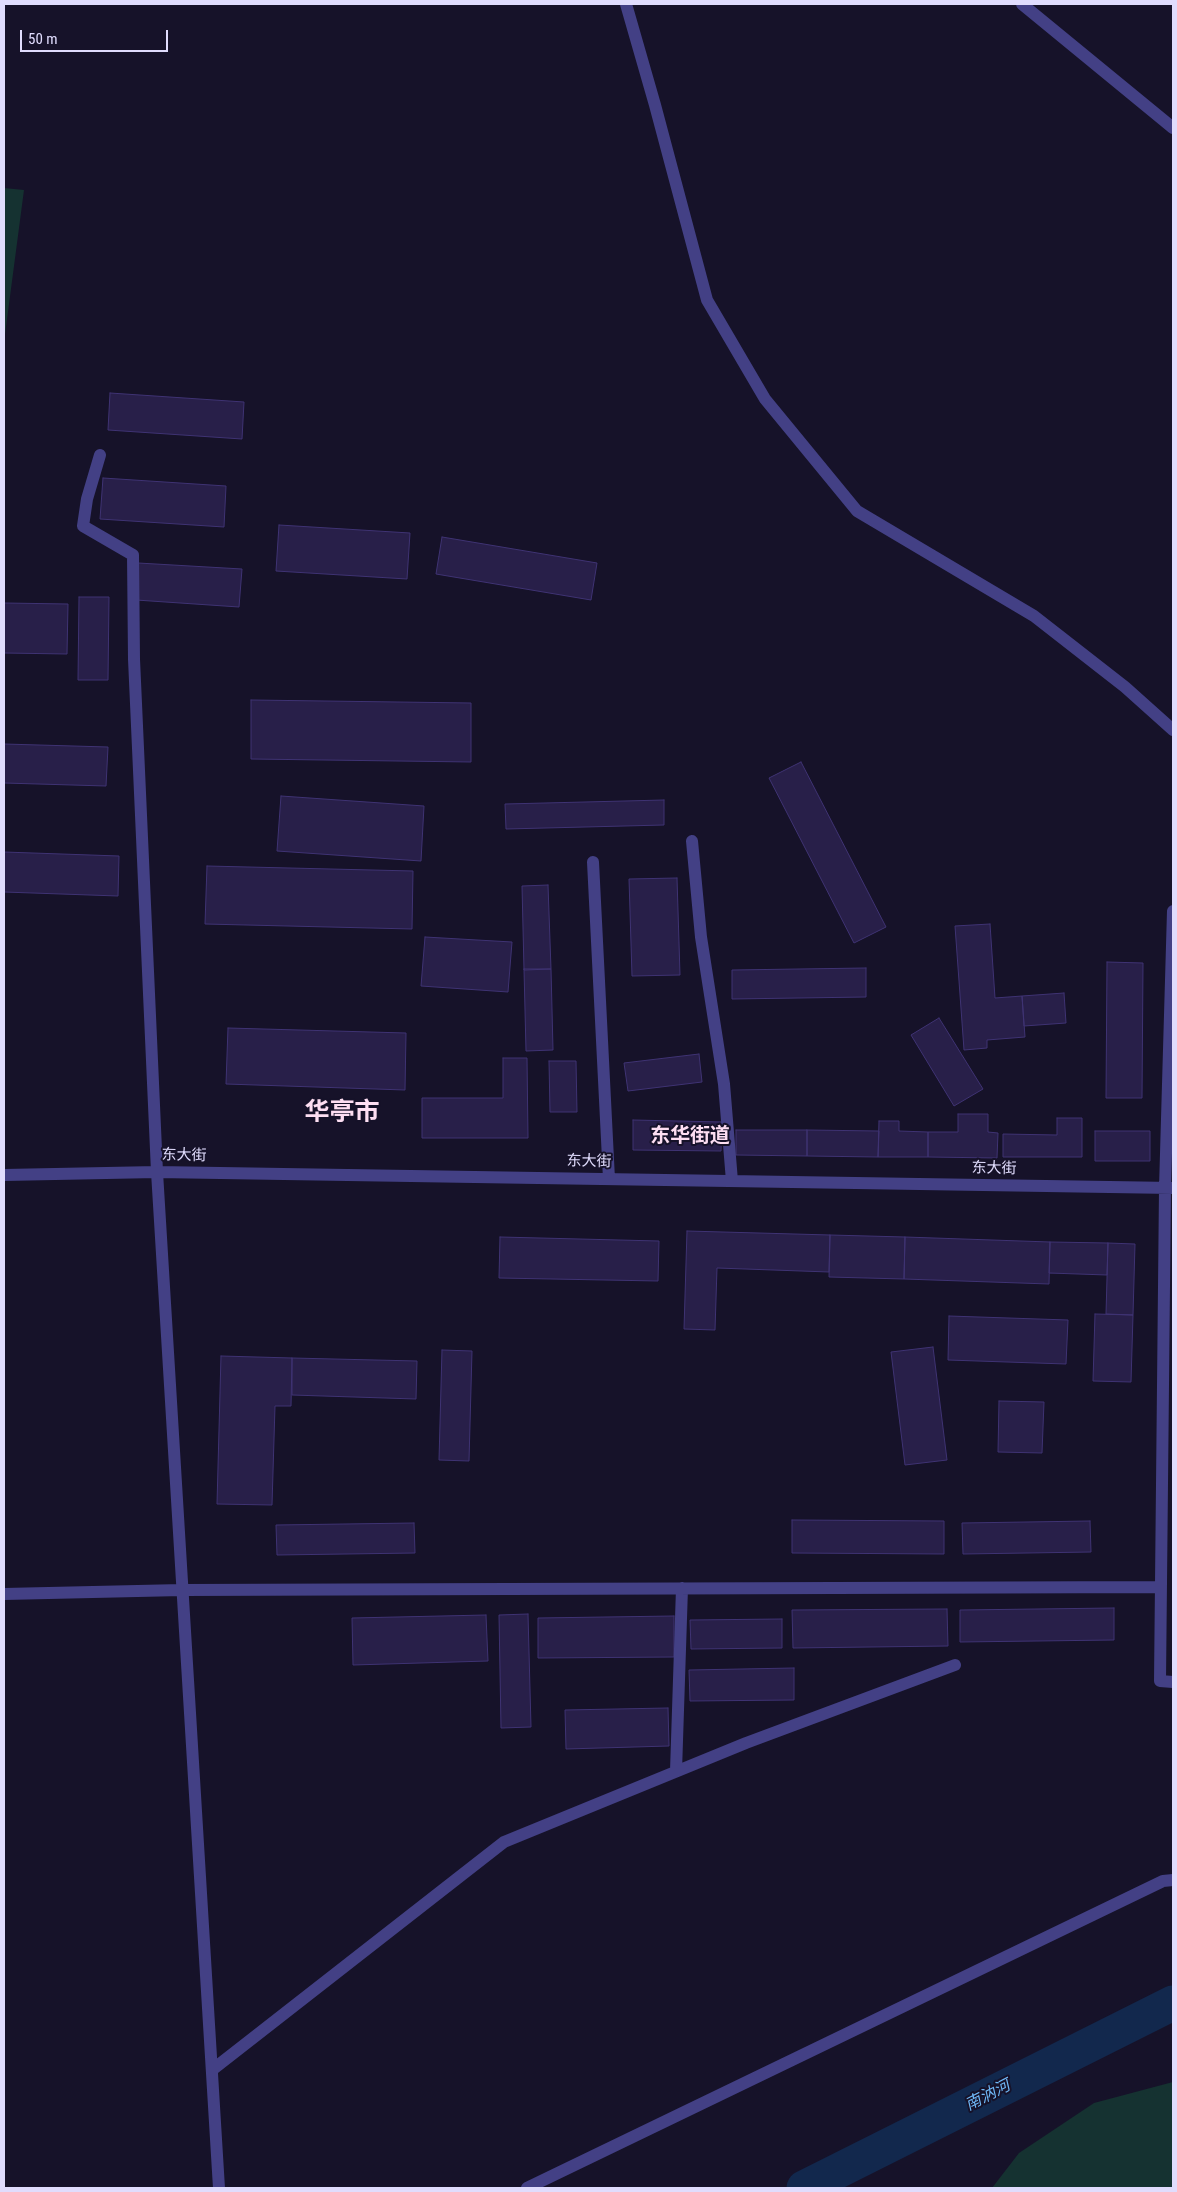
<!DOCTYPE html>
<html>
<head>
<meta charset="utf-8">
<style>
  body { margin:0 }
  #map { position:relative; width:1177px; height:2192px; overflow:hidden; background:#161229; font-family:"Roboto Condensed",sans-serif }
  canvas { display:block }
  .frame { position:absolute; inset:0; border:5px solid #e0dcfd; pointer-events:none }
  .scale { position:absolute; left:20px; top:30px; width:148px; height:22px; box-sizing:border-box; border:2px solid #e0dcfd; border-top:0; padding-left:6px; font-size:15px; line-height:18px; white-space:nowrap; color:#e0dcfd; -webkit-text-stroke:4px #161229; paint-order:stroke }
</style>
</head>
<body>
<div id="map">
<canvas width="1177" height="2192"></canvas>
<div class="frame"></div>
<div class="scale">50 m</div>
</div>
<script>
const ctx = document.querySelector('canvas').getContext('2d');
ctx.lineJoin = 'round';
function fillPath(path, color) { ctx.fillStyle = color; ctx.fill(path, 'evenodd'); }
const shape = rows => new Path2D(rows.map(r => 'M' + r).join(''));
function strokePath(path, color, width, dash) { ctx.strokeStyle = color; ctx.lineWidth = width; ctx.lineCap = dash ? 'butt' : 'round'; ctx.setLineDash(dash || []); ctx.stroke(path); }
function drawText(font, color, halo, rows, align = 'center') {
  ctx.font = font + ' "Roboto Condensed","Noto Sans SC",sans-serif'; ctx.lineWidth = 4; ctx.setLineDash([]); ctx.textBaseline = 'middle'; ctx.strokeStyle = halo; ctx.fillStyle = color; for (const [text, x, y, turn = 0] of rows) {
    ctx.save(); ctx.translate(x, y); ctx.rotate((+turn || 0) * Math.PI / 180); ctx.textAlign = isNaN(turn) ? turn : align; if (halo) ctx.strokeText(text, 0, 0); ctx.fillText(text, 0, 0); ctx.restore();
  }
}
fillPath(shape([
  [4,188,24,190,4,342],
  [1173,2082,1173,2188,992,2188,1019,2153,1094,2103]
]), '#153231');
strokePath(shape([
  [804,2188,1173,2003]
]), '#12284d', 35);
const building = shape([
  [110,393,244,402,242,439,108,430,110,393],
  [103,478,226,486,224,527,100,519,103,478],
  [279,525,410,533,407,579,276,571,279,525],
  [442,537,597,563,591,600,436,574,442,537],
  [138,563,242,569,239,607,136,600,138,563],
  [79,597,109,597,108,680,78,680,79,597],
  [4,603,68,604,67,654,4,653,4,603],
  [251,700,471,703,471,762,251,759,251,700],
  [4,744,108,747,106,786,4,783,4,744],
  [801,762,886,927,854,943,769,778,801,762],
  [281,796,424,806,421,861,277,851,281,796],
  [664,800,664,825,506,829,505,804,664,800],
  [4,852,119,856,118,896,4,892,4,852],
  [207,866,413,871,412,929,205,924,207,866],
  [677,878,680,975,632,976,629,879,677,878],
  [548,885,551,969,524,970,522,886,548,885],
  [990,924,995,998,1022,996,1025,1037,987,1040,987,1048,964,1050,955,926,990,924],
  [425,937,512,942,508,992,421,986,425,937],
  [1107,962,1143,963,1142,1098,1106,1098,1107,962],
  [866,968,866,997,732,999,732,970,866,968],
  [524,969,551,969,553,1050,526,1051,524,969],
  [1064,993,1066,1023,1024,1026,1022,996,1064,993],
  [939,1018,983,1089,954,1106,911,1035,939,1018],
  [228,1028,406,1033,405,1090,226,1084,228,1028],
  [699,1054,702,1082,628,1091,624,1063,699,1054],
  [503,1058,527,1058,528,1138,422,1138,422,1098,503,1098,503,1058],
  [549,1061,576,1061,577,1112,550,1112,549,1061],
  [958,1114,988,1114,988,1132,998,1133,997,1158,928,1157,928,1132,958,1132,958,1114],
  [1057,1118,1082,1118,1082,1157,1003,1157,1003,1134,1057,1135,1057,1118],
  [633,1120,722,1122,721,1151,633,1150,633,1120],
  [879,1121,899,1121,899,1131,928,1132,928,1157,878,1157,879,1121],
  [736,1130,807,1130,807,1156,736,1155,736,1130],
  [807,1130,879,1131,878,1157,807,1156,807,1130],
  [1095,1131,1150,1131,1150,1161,1095,1161,1095,1131],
  [687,1231,830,1235,829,1272,717,1268,715,1330,684,1329,687,1231],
  [830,1235,905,1237,904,1279,829,1277,830,1235],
  [500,1237,659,1241,658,1281,499,1278,500,1237],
  [905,1237,1050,1242,1049,1284,904,1279,905,1237],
  [1050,1242,1108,1243,1107,1275,1049,1273,1050,1242],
  [1108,1243,1135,1244,1133,1315,1106,1314,1108,1243],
  [1095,1314,1133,1315,1131,1382,1093,1381,1095,1314],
  [949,1316,1068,1320,1066,1364,948,1360,949,1316],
  [933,1347,947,1460,905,1465,891,1352,933,1347],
  [442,1350,472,1351,469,1461,439,1460,442,1350],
  [221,1356,292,1358,291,1406,275,1406,272,1505,217,1504,221,1356],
  [292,1358,417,1361,416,1399,292,1395,292,1358],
  [999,1401,1044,1402,1042,1453,998,1452,999,1401],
  [792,1520,944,1521,944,1554,792,1553,792,1520],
  [1090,1521,1091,1552,963,1554,962,1523,1090,1521],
  [414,1523,415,1553,277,1555,276,1525,414,1523],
  [1114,1608,1114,1640,960,1642,960,1610,1114,1608],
  [947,1609,948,1646,793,1648,792,1610,947,1609],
  [528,1614,531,1727,501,1728,499,1615,528,1614],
  [486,1615,488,1661,353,1665,352,1618,486,1615],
  [674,1616,674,1657,538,1658,538,1618,674,1616],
  [782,1619,782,1648,691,1649,690,1620,782,1619],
  [794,1668,794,1700,690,1701,689,1670,794,1668],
  [668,1708,669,1746,566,1749,565,1710,668,1708]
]);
fillPath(building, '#281f49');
strokePath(building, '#3f3373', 1);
strokePath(shape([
  [626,4,655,105,707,300,765,399,857,511,1034,616,1125,687,1173,730],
  [1022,4,1173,128],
  [100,455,87,499,83,526,133,555,134,659,157,1172,219,2188],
  [692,841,701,937,724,1084,732,1181],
  [593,862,609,1179],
  [1173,911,1165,1188,1160,1681,1173,1682],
  [4,1175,157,1172,1173,1188],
  [4,1594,182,1590,1161,1587],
  [676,1771,682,1588],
  [212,2070,504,1842,746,1743,955,1665],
  [527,2188,1163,1881,1173,1880]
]), '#434085', 12);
drawText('15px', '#e0dcfd', '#161229', [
  ["东大街",184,1156,1],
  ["东大街",589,1162,1],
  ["东大街",994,1169,1]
]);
drawText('italic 16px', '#70b8f7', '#161229', [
  ["南汭河",988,2096,-27]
]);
drawText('bold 20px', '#fddef2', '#161229', [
  ["东华街道",690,1137]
]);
drawText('bold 25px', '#fddef2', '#161229', [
  ["华亭市",342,1114]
]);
</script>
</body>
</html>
